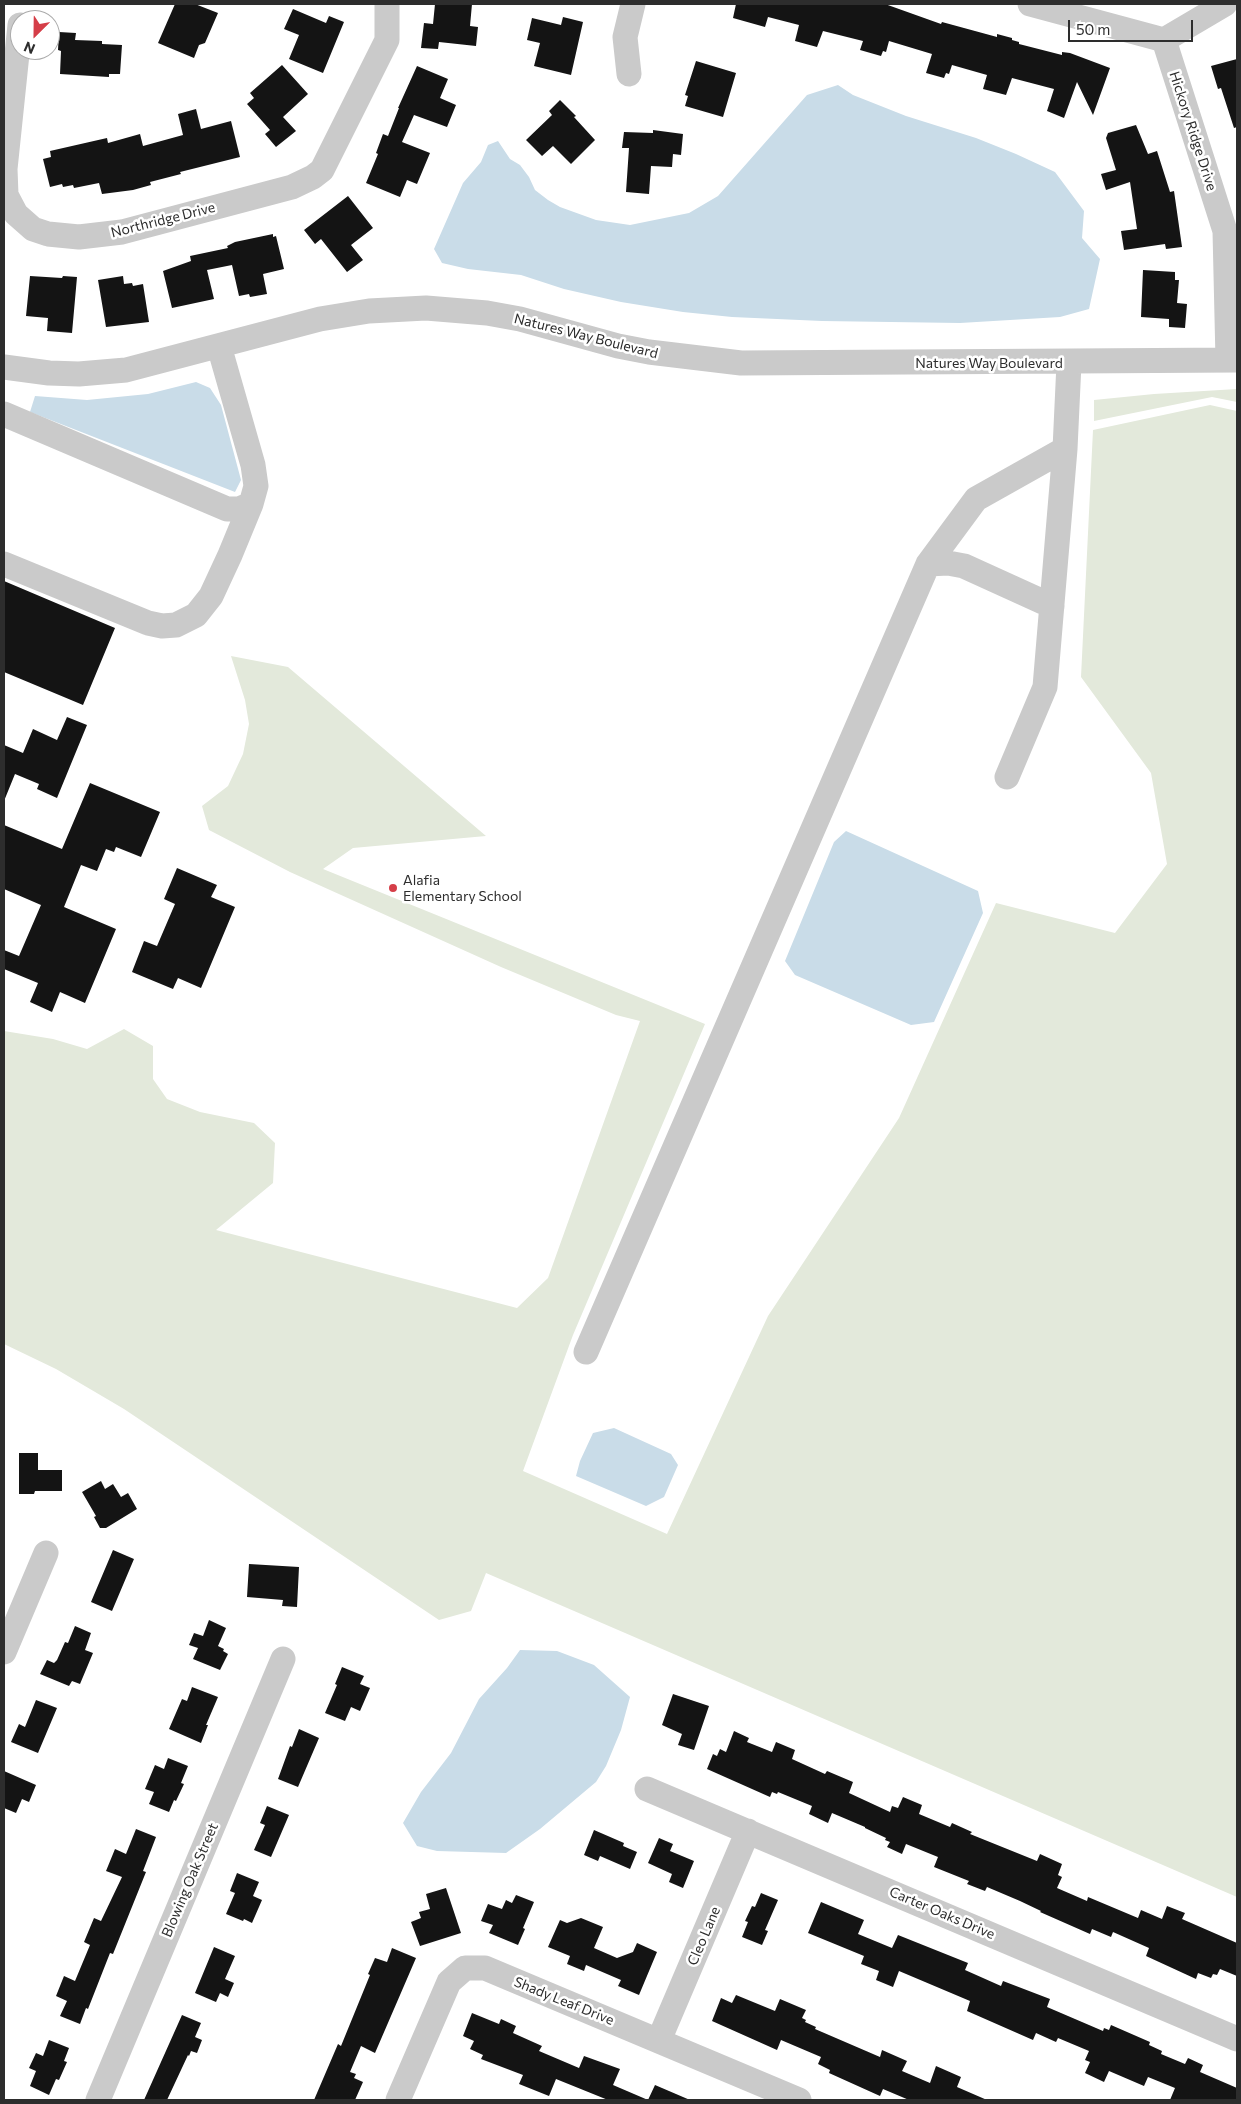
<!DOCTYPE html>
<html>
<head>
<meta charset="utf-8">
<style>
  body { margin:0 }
  #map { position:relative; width:1241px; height:2104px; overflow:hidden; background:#fff; font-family:Commissioner,sans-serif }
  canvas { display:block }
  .frame { position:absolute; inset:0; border:5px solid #2d2d2d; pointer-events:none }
  .north { position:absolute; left:10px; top:10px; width:50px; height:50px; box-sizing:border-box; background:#fff; border:1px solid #ababab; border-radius:50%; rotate:203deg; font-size:14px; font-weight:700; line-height:20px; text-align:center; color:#2d2d2d }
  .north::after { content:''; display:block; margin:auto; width:18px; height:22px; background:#d53e48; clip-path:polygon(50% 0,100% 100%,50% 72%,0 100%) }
  .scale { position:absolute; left:1068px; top:20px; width:125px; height:22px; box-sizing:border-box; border:2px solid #2d2d2d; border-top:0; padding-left:6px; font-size:15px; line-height:18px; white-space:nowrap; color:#2d2d2d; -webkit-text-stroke:4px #fff; paint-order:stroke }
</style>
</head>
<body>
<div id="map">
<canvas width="1241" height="2104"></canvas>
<div class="frame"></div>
<div class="north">N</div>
<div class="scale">50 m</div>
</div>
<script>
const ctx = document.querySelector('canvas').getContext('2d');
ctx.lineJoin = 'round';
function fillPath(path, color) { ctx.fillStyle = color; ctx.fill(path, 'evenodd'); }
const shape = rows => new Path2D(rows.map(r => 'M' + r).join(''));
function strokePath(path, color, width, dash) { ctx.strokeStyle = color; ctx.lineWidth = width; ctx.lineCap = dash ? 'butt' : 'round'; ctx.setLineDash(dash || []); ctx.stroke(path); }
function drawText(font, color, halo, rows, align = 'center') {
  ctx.font = font + ' Commissioner,sans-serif'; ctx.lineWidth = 5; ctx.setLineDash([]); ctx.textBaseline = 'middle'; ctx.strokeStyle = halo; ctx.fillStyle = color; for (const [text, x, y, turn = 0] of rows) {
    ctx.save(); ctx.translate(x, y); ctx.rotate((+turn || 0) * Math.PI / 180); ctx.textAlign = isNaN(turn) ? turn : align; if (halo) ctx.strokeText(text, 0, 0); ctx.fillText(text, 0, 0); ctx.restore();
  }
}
fillPath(shape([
  [1237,389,1237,402,1212,397,1094,421,1094,400,1154,394],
  [1210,405,1237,411,1237,1897,486,1573,471,1611,439,1620,124,1409,56,1369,4,1344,4,1031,53,1039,87,1049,124,1029,153,1046,153,1079,167,1099,200,1112,254,1123,275,1143,273,1183,216,1230,517,1308,548,1278,640,1021,616,1015,501,967,290,872,209,830,202,806,228,786,243,754,249,724,245,700,231,656,288,667,486,836,353,848,323,869,705,1024,573,1335,523,1471,667,1534,768,1316,899,1118,996,903,1115,933,1167,864,1151,773,1081,677,1093,430]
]), '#e3e9db');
fillPath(shape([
  [838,85,853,95,906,116,976,138,1016,154,1055,172,1084,211,1082,238,1100,259,1089,309,1060,317,960,323,822,321,732,317,683,312,621,302,564,289,521,275,468,269,442,263,434,249,463,183,481,162,488,145,498,141,510,159,520,165,529,177,535,190,548,200,560,207,596,220,630,225,689,213,718,196,807,95],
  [196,382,210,388,221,405,241,480,235,492,30,412,35,396,87,400,148,394],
  [846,831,978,891,983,913,934,1022,911,1025,795,975,785,961,834,842],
  [614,1428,671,1454,678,1465,664,1497,646,1506,576,1476,580,1461,593,1433],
  [520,1650,557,1651,594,1665,630,1697,621,1730,606,1766,596,1782,540,1829,506,1853,437,1851,417,1846,403,1823,421,1792,451,1753,479,1699,507,1668]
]), '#c9dce8');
fillPath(shape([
  [175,4,195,4,218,13,205,43,199,45,194,58,158,43],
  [435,4,472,4,470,26,478,27,476,46,439,42,438,49,421,48,424,23,433,24],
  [736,4,885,4,941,24,942,22,997,37,997,34,1012,38,1012,40,1019,42,1019,44,1062,55,1062,52,1070,53,1110,68,1093,115,1077,82,1064,118,1047,111,1054,89,1012,78,1006,95,983,89,987,75,952,65,949,74,946,73,944,78,926,73,932,54,889,41,886,52,883,51,881,56,860,50,863,41,823,31,817,47,795,41,799,25,768,17,765,27,733,18],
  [293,9,326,23,329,16,344,22,323,73,289,59,299,35,284,29],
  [563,17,583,22,571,75,534,66,540,43,527,40,532,18,561,25],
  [59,32,76,33,75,40,102,41,102,44,122,45,120,74,109,74,109,77,60,74,61,51,58,50],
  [1237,59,1237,127,1234,128,1221,88,1218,89,1211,66],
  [696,61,736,73,723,117,685,106,688,96,685,95],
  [282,65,308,94,283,117,296,131,276,147,265,134,270,130,247,104,254,98,250,93],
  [417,66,448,79,440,98,456,105,447,127,414,115,402,142,430,153,417,184,407,180,400,197,366,183,378,154,376,153,383,134,388,136,399,108,398,108],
  [560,100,576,116,574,117,595,140,571,164,553,146,542,156,526,140,552,115,549,111],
  [196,109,201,129,231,121,240,157,180,172,181,174,150,182,151,185,133,190,102,194,99,183,74,188,73,185,63,187,62,184,50,187,43,159,51,157,50,151,107,138,108,143,140,134,143,146,183,135,178,114],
  [1136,125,1148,154,1157,151,1170,192,1174,191,1182,247,1166,249,1165,244,1124,250,1121,231,1137,229,1130,182,1106,190,1101,174,1116,170,1106,138,1108,133],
  [653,130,683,134,681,155,673,154,672,167,651,166,649,194,626,192,629,148,622,148,624,132,653,133],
  [348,196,373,228,351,245,363,260,347,272,321,239,315,244,304,230],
  [273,234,273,237,276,236,284,269,263,274,267,294,250,297,249,294,239,296,232,265,207,270,214,299,172,308,163,271,191,261,190,256,228,248,227,246,235,242],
  [1143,270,1175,272,1175,280,1179,280,1177,303,1187,304,1185,328,1169,327,1169,319,1141,317],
  [30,276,62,278,63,276,77,277,72,333,47,331,48,318,26,316],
  [123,276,124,284,132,283,133,286,143,284,149,322,106,327,98,280],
  [4,581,115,628,83,705,4,672],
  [67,717,87,725,57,798,37,789,39,784,15,774,4,801,4,745,23,753,33,729,57,740],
  [90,783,160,812,141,857,116,847,114,852,106,849,97,871,81,865,64,907,116,929,85,1003,60,992,52,1012,30,1002,38,983,4,969,4,950,19,956,41,905,4,889,4,825,62,849],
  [177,868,217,885,211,897,235,907,201,988,178,978,173,989,132,972,144,941,157,946,175,904,164,899],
  [19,1453,38,1453,38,1470,62,1470,62,1491,35,1491,34,1494,19,1494],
  [101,1481,105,1489,113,1484,121,1497,128,1493,137,1509,106,1528,100,1528,94,1517,96,1516,82,1492],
  [113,1550,134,1559,112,1611,91,1602],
  [249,1564,299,1567,297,1607,282,1606,283,1600,247,1597],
  [209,1620,226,1628,218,1646,224,1649,223,1651,228,1654,220,1670,193,1659,198,1648,189,1645,194,1633,203,1636],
  [75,1626,91,1633,85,1650,93,1653,80,1684,72,1681,69,1686,40,1674,47,1660,54,1663,57,1660,65,1642,68,1643],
  [342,1667,364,1676,360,1684,370,1688,360,1711,351,1707,345,1721,325,1713,337,1685,335,1684],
  [192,1687,218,1697,206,1725,208,1725,201,1743,169,1729,182,1699,187,1701],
  [673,1694,709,1706,694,1750,678,1745,682,1734,662,1725],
  [36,1700,57,1708,38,1753,11,1742,19,1724,25,1727],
  [299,1729,319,1738,298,1787,278,1779,290,1746,292,1747],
  [734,1731,749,1738,747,1742,772,1752,776,1742,795,1750,792,1759,825,1774,827,1771,853,1782,849,1793,890,1812,892,1806,898,1808,903,1797,922,1805,919,1814,950,1827,952,1823,972,1832,970,1834,1037,1861,1040,1854,1062,1864,1058,1875,1062,1877,1057,1888,1087,1901,1088,1897,1138,1918,1141,1910,1162,1919,1167,1906,1185,1913,1182,1919,1237,1943,1237,1976,1220,1969,1217,1975,1213,1974,1211,1978,1198,1973,1196,1979,1146,1956,1149,1948,1113,1932,1111,1937,1092,1929,1090,1934,1040,1912,1041,1911,1020,1901,987,1887,985,1891,967,1884,969,1881,934,1867,938,1857,906,1844,902,1854,887,1847,890,1842,885,1840,886,1838,865,1828,865,1827,832,1813,828,1823,809,1814,812,1806,778,1792,777,1794,772,1792,770,1797,707,1769,713,1754,717,1756,720,1749,726,1752],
  [168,1758,188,1766,181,1783,184,1784,176,1801,174,1800,169,1812,149,1804,154,1792,145,1789,155,1765,164,1769],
  [4,1771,36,1785,29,1802,22,1799,16,1813,4,1808],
  [267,1806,289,1815,271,1857,254,1850,265,1825,260,1823],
  [136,1829,156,1837,143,1871,146,1872,113,1954,110,1953,88,2009,86,2008,80,2024,60,2016,67,2001,56,1996,64,1976,75,1981,90,1945,84,1942,94,1918,101,1921,122,1877,106,1871,115,1849,126,1854],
  [594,1830,624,1843,623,1846,637,1852,630,1869,600,1856,598,1861,584,1855],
  [659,1838,673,1844,670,1851,694,1861,683,1888,669,1882,672,1874,648,1863],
  [237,1873,259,1882,253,1896,262,1900,252,1923,244,1919,243,1921,226,1914,235,1893,230,1891],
  [446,1888,461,1933,420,1946,411,1922,421,1918,419,1912,430,1909,426,1894],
  [761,1893,778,1900,765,1930,768,1931,762,1945,742,1937,748,1922,745,1921,752,1906,755,1907],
  [516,1895,534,1902,523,1928,525,1929,518,1945,489,1933,493,1925,481,1921,488,1904,502,1909,506,1900,512,1903],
  [821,1902,864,1920,858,1934,892,1948,898,1935,968,1963,965,1970,1001,1986,1003,1981,1050,1999,1047,2007,1103,2031,1104,2028,1109,2030,1111,2025,1150,2042,1149,2045,1162,2051,1161,2054,1185,2064,1188,2058,1203,2065,1200,2072,1237,2088,1237,2100,1170,2100,1175,2088,1148,2077,1144,2086,1109,2071,1104,2082,1085,2073,1090,2062,1085,2060,1089,2051,1058,2038,1056,2042,1036,2033,1033,2040,967,2011,970,2001,899,1971,893,1987,876,1980,879,1971,861,1964,864,1956,808,1933],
  [581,1918,603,1927,594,1948,617,1958,633,1952,637,1943,657,1952,639,1995,618,1986,621,1980,586,1965,584,1971,567,1964,570,1956,548,1947,560,1920,567,1923],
  [214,1947,235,1956,225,1979,234,1983,228,1997,220,1993,216,2002,195,1993],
  [392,1948,416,1958,375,2053,361,2046,350,2072,356,2074,354,2078,363,2082,355,2100,314,2100,338,2044,341,2046,370,1975,368,1974,375,1958,387,1962],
  [736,1995,775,2011,780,1999,806,2010,802,2018,806,2020,805,2022,816,2027,815,2029,880,2057,882,2050,907,2061,902,2071,930,2083,936,2066,961,2077,957,2087,987,2100,909,2100,883,2089,880,2096,829,2073,830,2070,818,2064,821,2057,781,2040,777,2050,712,2021,721,1998,732,2003],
  [472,2013,499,2024,501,2019,516,2026,513,2033,542,2046,539,2051,579,2068,584,2056,620,2069,613,2085,648,2100,655,2085,690,2100,608,2100,556,2079,549,2096,519,2084,523,2075,481,2059,483,2055,470,2049,474,2041,463,2036],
  [182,2015,201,2023,195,2037,202,2040,197,2053,191,2051,189,2056,188,2055,167,2100,144,2100],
  [49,2040,69,2048,64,2061,67,2062,59,2080,56,2079,49,2095,30,2086,36,2071,29,2068,36,2053,43,2056]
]), '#141414');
strokePath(shape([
  [1030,4,1164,40,1225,231,1228,360],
  [20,25,5,169,6,195,16,214,33,229,48,234,79,237,122,232,292,187,313,177,322,170,387,40,387,4],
  [1164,40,1225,4],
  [629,74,625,37,633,4],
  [4,367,49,373,79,374,126,370,320,319,369,311,426,308,487,313,520,319,618,346,649,352,741,363,1237,360],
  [4,414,227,509,239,509,251,504],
  [4,564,148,623,162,626,176,625,196,615,211,596,230,555,251,504,256,486,253,465,219,346],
  [928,564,948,563,964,566,1052,606],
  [1007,777,1045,687,1065,449,1069,363],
  [586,1352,928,564,976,499,1065,449],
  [4,1652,46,1553],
  [647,1789,1237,2039],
  [659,2040,748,1831],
  [98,2100,283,1659],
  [398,2100,449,1982,465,1968,485,1968,799,2100]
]), '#cacaca', 25);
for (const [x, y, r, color] of [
  [393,888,5,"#d53e48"]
]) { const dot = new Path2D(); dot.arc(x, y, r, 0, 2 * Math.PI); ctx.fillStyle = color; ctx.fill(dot); strokePath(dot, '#fff', 2); }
drawText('14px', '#2d2d2d', '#fff', [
  ["Hickory Ridge Drive",1193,131,72],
  ["Northridge Drive",163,220,-14],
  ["Natures Way Boulevard",586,336,14],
  ["Natures Way Boulevard",989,363],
  ["Blowing Oak Street",190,1880,-67],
  ["Carter Oaks Drive",942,1913,23],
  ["Cleo Lane",704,1936,-67],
  ["Shady Leaf Drive",564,2001,22]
]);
drawText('14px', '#2d2d2d', '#fff', [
  ["Alafia",403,880],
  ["Elementary School",403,896]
], 'left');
</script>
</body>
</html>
